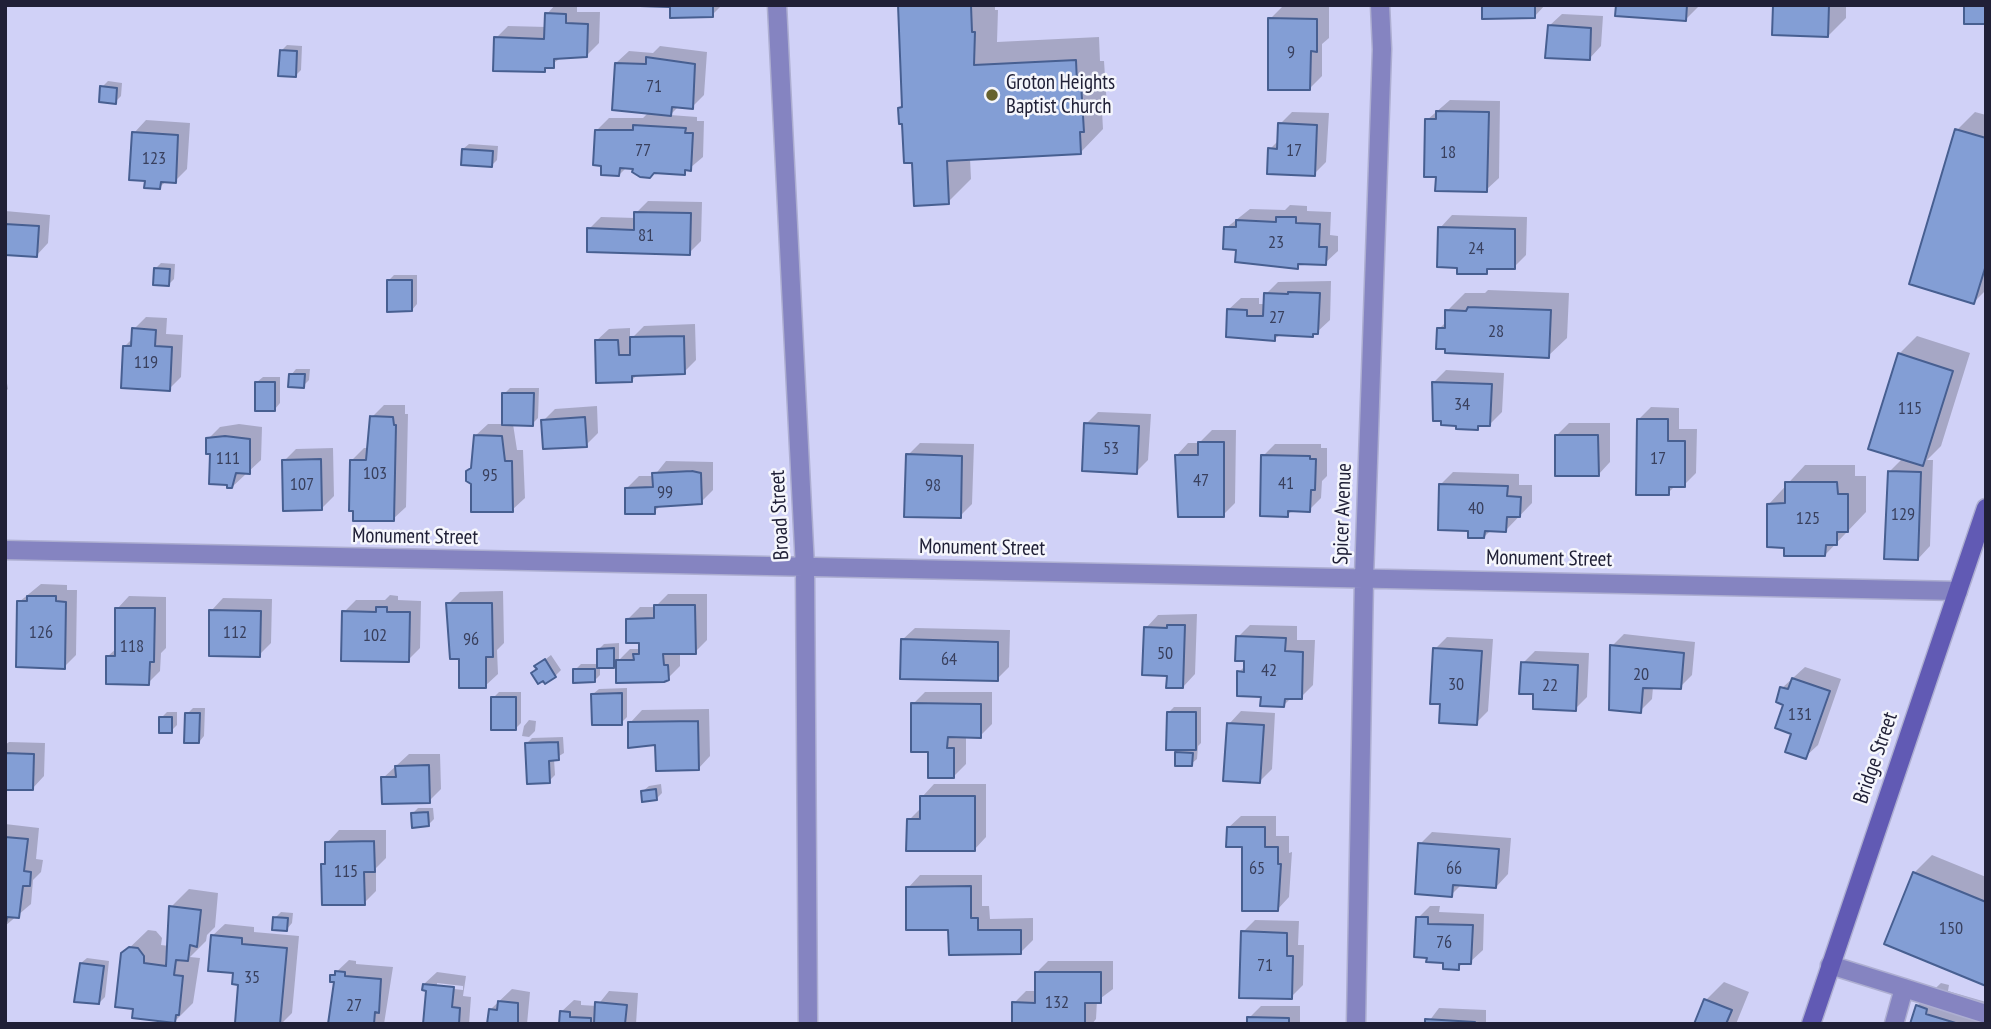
<!DOCTYPE html>
<html>
<head>
<meta charset="utf-8">
<style>
  body { margin:0 }
  #map { position:relative; width:1991px; height:1029px; overflow:hidden; background:#d0d1f7; font-family:"PT Sans Narrow",sans-serif }
  canvas { display:block }
  .frame { position:absolute; inset:0; border:7px solid #202037; pointer-events:none }
</style>
</head>
<body>
<div id="map">
<canvas width="1991" height="1029"></canvas>
<div class="frame"></div>
</div>
<script>
const ctx = document.querySelector('canvas').getContext('2d');
ctx.lineJoin = 'round';
function fillPath(path, color) { ctx.fillStyle = color; ctx.fill(path, 'evenodd'); }
const shape = rows => new Path2D(rows.map(r => 'M' + r).join(''));
function strokePath(path, color, width, dash) { ctx.strokeStyle = color; ctx.lineWidth = width; ctx.lineCap = dash ? 'butt' : 'round'; ctx.setLineDash(dash || []); ctx.stroke(path); }
function drawText(font, color, halo, rows, align = 'center') {
  ctx.font = font + ' "PT Sans Narrow",sans-serif'; ctx.lineWidth = 5; ctx.setLineDash([]); ctx.textBaseline = 'middle'; ctx.strokeStyle = halo; ctx.fillStyle = color; for (const [text, x, y, turn = 0] of rows) {
    ctx.save(); ctx.translate(x, y); ctx.rotate((+turn || 0) * Math.PI / 180); ctx.textAlign = isNaN(turn) ? turn : align; if (halo) ctx.strokeText(text, 0, 0); ctx.fillText(text, 0, 0); ctx.restore();
  }
}
fillPath(shape([
  [555,5,577,5,577,12,600,12,599,43,587,55,562,57,544,70,496,38,508,26,547,27,547,14],
  [672,5,722,5,712,15],
  [899,5,995,5,995,10,998,10,997,42,1099,37,1100,61,1104,61,1107,107,1102,111,1103,129,1080,153,970,158,971,179,948,202,914,161,900,108,904,104],
  [1484,5,1545,5,1535,16],
  [1618,5,1700,5,1685,20],
  [1775,5,1846,5,1846,18,1828,36],
  [1282,7,1329,7,1329,38,1322,44,1322,76,1310,88,1270,19],
  [1562,14,1603,16,1601,46,1589,59,1549,26],
  [287,45,302,46,301,70,295,76,282,50],
  [660,46,707,52,704,95,692,107,679,106,670,115,697,117,697,121,704,121,703,157,684,173,627,167,619,175,596,131,609,118,643,118,649,112,616,63,629,51,653,53],
  [108,81,122,83,121,96,115,102,102,87],
  [1450,100,1500,101,1499,178,1486,190,1438,176,1427,120],
  [1292,112,1329,113,1326,162,1314,174,1270,149,1279,140,1280,124],
  [1975,112,1986,115,1986,290,1974,302,1957,130],
  [146,120,190,123,187,169,175,181,166,181,160,187,134,133],
  [469,144,498,146,497,160,491,166,463,149],
  [648,201,702,202,701,241,689,253,589,229,601,217,636,218,636,213],
  [1290,205,1307,206,1307,211,1331,212,1330,235,1338,236,1338,251,1325,263,1302,262,1297,267,1238,248,1226,228,1250,209,1285,210],
  [5,211,50,215,48,243,36,256,5,253],
  [1452,215,1527,217,1526,255,1514,267,1491,267,1486,272,1440,228],
  [161,263,175,264,174,279,168,285,155,269],
  [394,275,417,275,417,304,412,310,388,281],
  [1331,281,1330,320,1317,332,1280,334,1274,340,1228,310,1241,298,1259,298,1259,304,1265,304,1266,294,1278,282],
  [1488,290,1569,293,1567,338,1548,356,1439,329,1447,321,1447,311,1465,293,1485,293],
  [146,317,167,318,166,334,183,335,181,377,169,389,125,346,133,338,134,329],
  [695,324,696,360,684,372,638,374,632,380,596,341,609,329,630,328,630,340,644,326],
  [1917,336,1970,353,1941,446,1927,460,1933,460,1930,546,1918,559,1889,472,1903,458,1899,354],
  [296,369,310,369,309,380,303,386,291,375],
  [1446,370,1504,373,1502,412,1490,424,1482,424,1478,428,1434,419,1434,382],
  [5,372,8,389,5,392],
  [263,377,280,377,280,403,275,409,257,382],
  [510,388,539,388,538,418,532,424,513,424,517,450,523,450,525,498,512,510,473,483,475,436,488,424,504,424,504,394],
  [384,405,405,405,405,414,408,414,406,507,393,519,355,509,352,460,364,448,368,448,372,417],
  [597,406,598,433,586,445,543,421,555,409],
  [1651,407,1679,408,1679,429,1697,429,1696,473,1684,485,1676,485,1668,493,1638,420],
  [1098,412,1151,414,1148,460,1136,472,1086,424],
  [1569,423,1610,423,1610,462,1598,475,1556,436],
  [239,424,262,427,261,460,232,487,208,439,220,427],
  [1212,430,1236,430,1235,503,1223,515,1176,456,1188,443,1199,443],
  [920,443,974,444,972,504,960,516,908,455],
  [1275,444,1321,444,1321,448,1327,448,1327,476,1322,481,1321,498,1309,510,1293,509,1288,515,1263,456],
  [333,448,334,496,322,508,284,461,296,449],
  [666,461,713,462,713,490,701,502,661,505,654,512,627,488,639,476,654,476],
  [1805,465,1855,465,1855,476,1866,476,1866,512,1825,555,1769,504],
  [1453,472,1519,474,1519,485,1532,485,1532,503,1506,530,1491,530,1484,537,1470,529,1440,485],
  [41,584,67,585,67,590,77,590,76,655,64,667,19,602],
  [503,591,504,643,497,650,498,674,485,686,461,657,448,604,460,592],
  [668,594,707,594,707,640,695,652,680,652,680,666,668,678,618,662,614,666,600,667,600,675,594,681,575,670,581,664,599,664,599,649,604,644,619,643,619,660,630,649,641,649,641,642,628,619,640,607,655,607],
  [390,595,398,596,398,600,421,601,420,648,408,660,344,612,356,600,385,600],
  [129,596,166,597,166,648,161,653,160,671,148,683,108,656,117,648,117,609],
  [223,598,272,599,271,643,259,655,211,611],
  [1197,614,1195,674,1183,687,1146,628,1158,615],
  [1250,625,1297,626,1297,640,1315,640,1313,685,1301,697,1292,697,1284,705,1262,696,1239,672,1246,665,1238,637],
  [915,628,1010,630,1009,667,997,679,902,640],
  [1624,634,1695,642,1692,675,1680,687,1653,687,1652,699,1640,711,1612,646],
  [1447,637,1493,639,1488,711,1476,723,1442,702,1435,649],
  [1535,651,1589,653,1587,697,1575,709,1535,692,1523,663],
  [551,655,561,670,555,676,537,666],
  [1805,667,1841,679,1818,745,1805,757,1794,733,1782,688],
  [627,688,627,717,621,723,593,694,599,689],
  [499,692,521,692,521,723,516,728,493,698],
  [925,692,992,692,992,724,980,736,966,736,966,764,954,776,930,750,913,704],
  [1174,707,1201,707,1201,743,1198,746,1197,759,1191,764,1177,753,1182,748,1168,713],
  [193,708,205,708,204,736,199,742,187,714],
  [709,709,710,756,698,769,630,723,642,710],
  [1241,711,1275,713,1272,769,1260,781,1229,724],
  [167,712,177,712,177,725,171,731,161,718],
  [529,720,536,721,535,731,529,737,522,736,524,726],
  [563,737,564,753,554,759,555,775,549,781,526,744,532,738],
  [9,742,45,743,44,776,32,789,5,788,5,745],
  [409,754,440,754,441,789,429,801,383,778],
  [661,784,662,793,656,799,643,791,649,786],
  [934,784,986,784,986,837,974,850,909,820,921,808,922,797],
  [418,808,433,808,434,819,428,825,412,814],
  [1241,816,1276,816,1276,836,1289,836,1289,853,1292,852,1289,897,1277,910,1244,845,1228,828],
  [5,824,39,828,36,859,43,860,41,872,33,880,31,904,5,926],
  [339,830,386,830,386,858,376,868,376,891,364,903,323,865,327,861,327,843],
  [1432,832,1511,838,1508,874,1496,887,1462,884,1451,895,1420,844],
  [1932,855,1986,877,1986,984,1914,873],
  [920,875,982,875,982,906,989,906,990,919,1033,918,1033,940,1021,952,950,928,908,888],
  [189,889,218,893,215,927,207,935,206,941,190,957,200,958,193,1003,175,1021,135,1007,123,954,148,930,156,931,162,938,161,945,169,946,171,907],
  [1430,906,1440,906,1439,912,1484,914,1483,950,1470,962,1464,962,1458,968,1445,961,1418,918],
  [281,912,293,913,292,923,287,929,275,918],
  [1255,920,1299,921,1298,945,1304,945,1303,985,1291,997,1243,932],
  [225,924,254,927,254,932,299,936,292,1013,281,1024,237,1021,240,983,212,936],
  [87,958,109,961,105,997,99,1003,81,963],
  [349,960,356,961,356,964,393,967,384,1024,330,1024,336,981,332,976],
  [1048,961,1113,961,1113,989,1097,1001,1096,1019,1092,1024,1014,1024,1014,1003,1026,991,1036,991,1036,973],
  [437,972,466,976,463,996,471,997,469,1024,425,1024,428,989,424,984],
  [437,983,463,986,463,990,437,987],
  [1724,982,1749,992,1736,1024,1696,1024,1706,1000],
  [1941,983,1949,985,1948,991,1986,1002,1986,1024,1912,1024,1917,1006],
  [512,989,530,992,527,1024,489,1024,491,1009],
  [609,991,638,993,636,1024,561,1024,561,1012,574,1000,581,1001,581,1005,597,1006],
  [1261,1006,1300,1006,1300,1024,1249,1024,1249,1018],
  [1439,1008,1486,1010,1486,1024,1427,1024]
]), '#0003');
const building = shape([
  [610,5,713,5,713,17,670,18,670,7,610,5],
  [898,5,971,5,972,32,975,32,974,65,1076,60,1077,83,1081,83,1084,132,1080,132,1081,154,947,161,949,204,914,206,912,163,904,163,902,124,899,124,898,108,902,107,898,5],
  [1482,5,1535,5,1535,18,1482,19,1482,5],
  [1616,5,1687,5,1686,21,1615,16,1616,5],
  [1773,5,1829,5,1828,37,1772,35,1773,5],
  [1964,5,1986,5,1986,24,1964,24,1964,5],
  [545,13,566,14,566,23,588,24,587,57,554,59,554,68,545,68,545,72,493,71,494,37,544,39,545,13],
  [1268,18,1317,19,1317,52,1311,51,1310,90,1268,90,1268,18],
  [1548,25,1591,28,1590,60,1545,58,1548,25],
  [280,50,297,51,296,77,278,76,280,50],
  [646,57,695,64,693,109,672,107,671,116,612,110,615,63,646,64,646,57],
  [100,86,117,88,116,104,99,102,100,86],
  [1436,111,1489,112,1487,192,1435,191,1436,177,1424,177,1425,119,1436,119,1436,111],
  [1278,123,1317,125,1315,176,1267,174,1268,148,1277,149,1278,123],
  [633,125,686,128,685,133,693,133,691,171,685,170,685,175,654,173,650,178,640,177,632,172,633,169,620,168,619,176,601,175,601,166,593,165,595,130,633,130,633,125],
  [1955,129,1986,138,1986,265,1974,304,1909,284,1955,129],
  [132,132,178,135,176,183,161,182,160,189,144,188,145,181,129,180,132,132],
  [462,149,493,151,492,167,461,165,462,149],
  [634,212,691,213,690,255,587,252,587,228,634,230,634,212],
  [1276,217,1296,217,1296,223,1320,224,1319,247,1327,247,1326,265,1298,264,1298,269,1235,262,1236,250,1223,249,1224,227,1236,227,1236,220,1276,222,1276,217],
  [5,224,39,226,37,257,5,255,5,224],
  [1438,227,1515,229,1515,269,1487,269,1487,274,1457,274,1457,268,1437,267,1438,227],
  [154,268,170,269,169,286,153,285,154,268],
  [387,280,412,280,412,311,387,312,387,280],
  [1288,292,1320,293,1318,334,1313,334,1313,337,1275,335,1275,341,1226,337,1227,309,1247,310,1247,316,1263,316,1264,293,1288,294,1288,292],
  [1468,307,1551,310,1549,358,1445,353,1445,349,1436,349,1437,328,1445,328,1445,310,1466,311,1468,307],
  [132,328,156,330,155,346,172,347,170,391,121,388,123,346,131,346,132,328],
  [684,336,685,374,632,376,632,382,596,383,595,340,618,340,619,355,630,355,630,337,684,336],
  [1898,353,1953,371,1923,466,1868,449,1898,353],
  [289,374,305,374,304,388,288,387,289,374],
  [255,382,275,382,275,411,255,411,255,382],
  [1432,382,1492,384,1490,426,1478,426,1478,430,1456,429,1456,426,1441,425,1441,421,1433,421,1432,382],
  [502,393,534,393,533,426,502,425,502,393],
  [370,416,393,417,394,425,396,425,394,521,353,521,353,511,349,511,350,460,366,460,370,416],
  [585,417,587,447,543,449,541,420,585,417],
  [1637,419,1668,419,1668,441,1685,441,1685,487,1669,487,1669,495,1636,495,1637,419],
  [1084,423,1139,426,1137,474,1082,471,1084,423],
  [474,435,502,436,505,461,512,461,513,512,471,512,471,484,466,481,466,471,471,468,474,435],
  [1555,435,1598,435,1599,476,1555,476,1555,435],
  [225,436,250,439,250,474,236,473,232,488,227,488,227,485,209,484,210,454,206,454,206,438,225,436],
  [1198,442,1224,442,1224,517,1178,517,1175,455,1198,455,1198,442],
  [906,454,962,456,961,518,904,517,906,454],
  [1261,455,1310,456,1310,459,1316,459,1315,490,1311,490,1310,512,1288,511,1288,517,1260,516,1261,455],
  [321,459,322,510,283,511,282,460,321,459],
  [692,471,701,473,702,504,655,507,655,514,625,514,625,488,653,487,652,473,692,471],
  [1888,471,1921,472,1918,560,1884,559,1888,471],
  [1785,482,1837,482,1838,494,1848,494,1848,532,1837,532,1837,545,1826,545,1825,556,1784,556,1784,548,1767,547,1767,504,1785,503,1785,482],
  [1439,484,1508,486,1507,496,1521,497,1520,517,1507,517,1506,532,1485,531,1484,538,1468,538,1468,531,1438,530,1439,484],
  [27,596,56,596,56,601,66,602,65,669,16,667,17,601,27,601,27,596],
  [446,603,492,603,493,657,486,657,486,688,459,688,459,659,450,659,446,603],
  [654,605,695,605,696,654,663,654,664,665,668,665,669,680,664,682,616,683,616,660,634,660,633,654,639,654,639,643,626,643,626,619,654,618,654,605],
  [376,607,387,607,387,612,410,612,409,662,341,661,342,611,376,612,376,607],
  [115,608,155,608,154,662,150,662,149,685,106,684,106,656,115,656,115,608],
  [209,610,261,611,260,657,209,656,209,610],
  [1167,625,1185,625,1183,688,1166,688,1167,676,1142,675,1144,627,1167,628,1167,625],
  [1236,636,1286,638,1285,651,1303,652,1302,699,1285,699,1284,707,1260,706,1261,697,1237,696,1237,671,1244,672,1244,661,1235,661,1236,636],
  [901,639,998,642,998,681,900,679,901,639],
  [1610,645,1684,653,1681,689,1643,688,1641,713,1609,710,1610,645],
  [614,648,614,668,597,668,597,649,614,648],
  [1433,648,1482,651,1477,725,1439,723,1440,704,1430,704,1433,648],
  [545,659,556,677,545,684,543,681,538,684,531,673,537,669,534,666,545,659],
  [1521,662,1578,665,1576,711,1533,709,1533,694,1519,694,1521,662],
  [573,669,595,669,595,682,573,683,573,669],
  [1792,678,1830,691,1806,759,1785,752,1791,734,1775,728,1783,705,1776,702,1780,687,1788,689,1792,678],
  [622,693,622,725,592,725,591,694,622,693],
  [491,697,516,697,516,730,491,730,491,697],
  [911,703,981,704,981,738,948,737,947,748,954,748,954,778,928,778,928,752,911,752,911,703],
  [1167,712,1196,712,1196,750,1166,750,1167,712],
  [185,713,200,713,199,743,184,743,185,713],
  [159,717,172,717,172,733,159,733,159,717],
  [698,721,699,770,656,771,655,745,628,748,628,722,698,721],
  [1227,723,1264,725,1260,783,1223,781,1227,723],
  [558,742,559,760,549,761,550,783,527,784,525,743,558,742],
  [1175,752,1193,753,1192,766,1175,766,1175,752],
  [5,753,34,754,33,790,5,790,5,753],
  [429,765,430,803,382,804,381,777,396,777,395,766,429,765],
  [656,789,657,800,642,802,641,791,656,789],
  [920,796,975,796,975,851,906,851,907,819,920,819,920,796],
  [428,812,429,826,412,828,411,813,428,812],
  [1227,827,1265,827,1265,847,1278,847,1278,864,1281,864,1278,911,1242,911,1242,847,1226,847,1227,827],
  [5,837,28,839,24,871,31,872,30,886,23,886,19,918,7,917,5,928,5,837],
  [374,841,375,872,364,872,365,905,322,905,321,864,325,864,325,842,374,841],
  [1418,843,1499,849,1496,888,1453,885,1452,897,1415,894,1418,843],
  [1913,872,1986,902,1986,986,1884,944,1913,872],
  [971,886,971,918,978,918,978,930,1021,930,1021,954,949,955,948,930,906,930,906,887,971,886],
  [169,906,201,910,197,947,190,945,188,961,176,960,174,975,183,976,179,1015,176,1015,175,1023,132,1018,133,1009,115,1007,121,953,129,947,138,948,144,956,144,963,166,966,169,906],
  [273,917,288,918,287,931,272,930,273,917],
  [1416,917,1428,917,1428,924,1473,925,1471,964,1459,964,1459,970,1443,969,1443,963,1426,962,1427,958,1414,957,1416,917],
  [1241,931,1287,933,1287,956,1293,956,1292,999,1239,998,1241,931],
  [211,935,242,938,242,944,287,948,280,1024,235,1023,238,985,232,984,233,973,208,971,211,935],
  [80,963,104,966,99,1004,74,1002,80,963],
  [335,971,345,972,345,976,381,979,379,1013,375,1012,374,1024,328,1024,334,982,330,982,330,975,335,975,335,971],
  [1035,972,1101,972,1101,1003,1085,1003,1085,1024,1012,1024,1012,1002,1035,1003,1035,972],
  [423,984,454,987,452,1007,460,1008,459,1024,423,1024,426,991,422,990,423,984],
  [1704,999,1732,1010,1726,1024,1694,1024,1704,999],
  [498,1001,518,1003,518,1024,487,1024,489,1009,497,1010,498,1001],
  [595,1002,627,1005,625,1024,594,1024,595,1002],
  [1916,1005,1927,1009,1926,1014,1959,1024,1910,1024,1916,1005],
  [560,1011,570,1012,570,1017,591,1018,591,1024,559,1024,560,1011],
  [1247,1017,1289,1018,1289,1024,1247,1024,1247,1017],
  [1425,1019,1475,1022,1475,1024,1425,1024,1425,1019]
]);
fillPath(building, '#839ed5');
strokePath(building, '#475f91', 2);
const lane = shape([
  [1830,965,1904,988],
  [1894,1024,1904,988,1986,1014]
]);
const street = shape([
  [777,5,805,568,808,1024],
  [5,550,1958,591],
  [1356,1024,1364,578,1382,49,1380,5]
]);
const secondary = shape([
  [1811,1024,1986,508]
]);
strokePath(lane, '#adaed1', 21);
strokePath(street, '#adaed1', 21);
strokePath(secondary, '#adaed1', 21);
strokePath(lane, '#8584c1', 18);
strokePath(street, '#8584c1', 18);
strokePath(secondary, '#615ab4', 18);
for (const [x, y, r, color] of [
  [992,95,7,"#66622e"]
]) { const dot = new Path2D(); dot.arc(x, y, r, 0, 2 * Math.PI); ctx.fillStyle = color; ctx.fill(dot); strokePath(dot, '#f5f6fc', 2.5); }
drawText('18px', '#39405e', null, [
  ["9",1291,53],
  ["71",654,87],
  ["77",643,151],
  ["17",1294,151],
  ["18",1448,153],
  ["123",154,159],
  ["81",646,236],
  ["23",1276,243],
  ["24",1476,249],
  ["27",1277,318],
  ["28",1496,332],
  ["119",146,363],
  ["34",1462,405],
  ["115",1910,409],
  ["53",1111,449],
  ["111",228,459],
  ["17",1658,459],
  ["103",375,474],
  ["95",490,476],
  ["47",1201,481],
  ["41",1286,484],
  ["107",302,485],
  ["98",933,486],
  ["99",665,493],
  ["40",1476,509],
  ["129",1903,515],
  ["125",1808,519],
  ["126",41,633],
  ["112",235,633],
  ["102",375,636],
  ["96",471,640],
  ["118",132,647],
  ["50",1165,654],
  ["64",949,660],
  ["42",1269,671],
  ["20",1641,675],
  ["30",1456,685],
  ["22",1550,686],
  ["131",1800,715],
  ["65",1257,869],
  ["66",1454,869],
  ["115",346,872],
  ["150",1951,929],
  ["76",1444,943],
  ["71",1265,966],
  ["35",252,978],
  ["132",1057,1003],
  ["27",354,1006]
]);
drawText('21px', '#202037', '#f5f6fc', [
  ["Groton Heights",1006,83],
  ["Baptist Church",1006,107]
], 'left');
drawText('21px', '#202037', '#f5f6fc', [
  ["Spicer Avenue",1343,514,-88],
  ["Broad Street",780,515,-93],
  ["Monument Street",415,537,1],
  ["Monument Street",982,548,1],
  ["Monument Street",1549,559,1],
  ["Bridge Street",1876,758,-71]
]);
</script>
</body>
</html>
